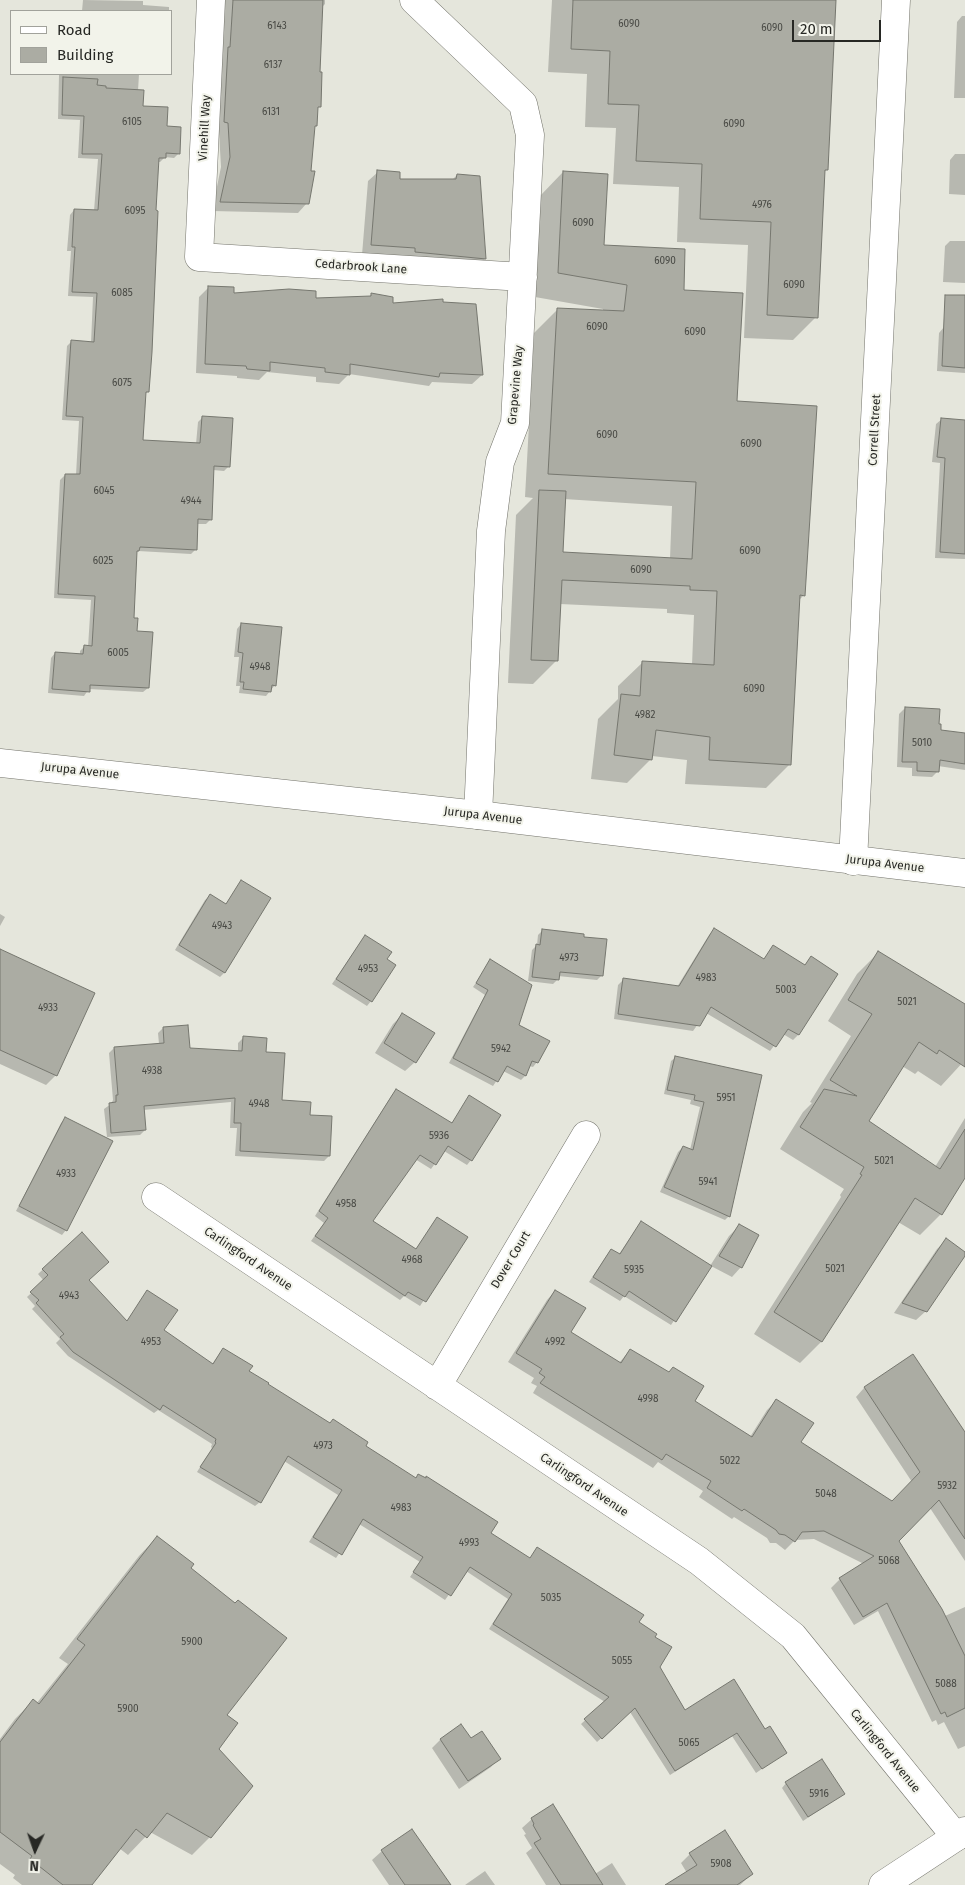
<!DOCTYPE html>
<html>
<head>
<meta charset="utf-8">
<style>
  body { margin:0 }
  #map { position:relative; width:965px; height:1885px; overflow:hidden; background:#e5e6dc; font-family:"Fira Sans",sans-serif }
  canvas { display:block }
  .legend { position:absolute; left:10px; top:10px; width:162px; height:65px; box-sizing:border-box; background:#f2f3ea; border:1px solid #a1a29b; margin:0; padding:6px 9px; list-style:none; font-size:15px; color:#272824 }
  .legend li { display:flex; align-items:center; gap:10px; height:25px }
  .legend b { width:25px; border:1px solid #a1a29b }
  .north { position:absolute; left:10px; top:1825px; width:50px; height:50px; -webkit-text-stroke:4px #f2f3ea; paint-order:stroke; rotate:183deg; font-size:14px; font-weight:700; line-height:20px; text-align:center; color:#272824 }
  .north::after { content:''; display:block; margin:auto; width:18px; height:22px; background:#272824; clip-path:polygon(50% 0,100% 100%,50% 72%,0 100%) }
  .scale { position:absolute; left:792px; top:20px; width:89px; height:22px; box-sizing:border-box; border:2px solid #272824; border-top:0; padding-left:6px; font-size:15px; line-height:18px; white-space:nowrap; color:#272824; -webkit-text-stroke:4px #f2f3ea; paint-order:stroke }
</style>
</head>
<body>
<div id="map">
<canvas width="965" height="1885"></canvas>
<ul class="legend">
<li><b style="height:6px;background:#fff"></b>Road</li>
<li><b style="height:14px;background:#abaca3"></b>Building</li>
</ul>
<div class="north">N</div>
<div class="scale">20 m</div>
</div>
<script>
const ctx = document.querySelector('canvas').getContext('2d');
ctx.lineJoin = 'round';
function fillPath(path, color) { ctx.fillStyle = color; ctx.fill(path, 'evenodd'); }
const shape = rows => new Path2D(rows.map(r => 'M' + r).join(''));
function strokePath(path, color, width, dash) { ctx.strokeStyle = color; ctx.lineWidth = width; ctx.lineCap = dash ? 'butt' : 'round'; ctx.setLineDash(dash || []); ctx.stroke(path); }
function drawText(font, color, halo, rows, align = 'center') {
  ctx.font = font + ' "Fira Sans",sans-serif'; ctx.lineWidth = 4; ctx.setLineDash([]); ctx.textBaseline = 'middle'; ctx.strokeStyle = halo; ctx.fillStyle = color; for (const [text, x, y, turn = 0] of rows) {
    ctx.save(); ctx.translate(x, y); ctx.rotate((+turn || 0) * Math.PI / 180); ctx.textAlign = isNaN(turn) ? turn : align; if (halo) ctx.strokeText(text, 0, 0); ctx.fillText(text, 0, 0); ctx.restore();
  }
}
fillPath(shape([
  [83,0,143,1,143,5,169,7,169,11,82,11],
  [221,0,325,0,325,4,322,7,318,73,319,106,316,109,315,126,314,128,307,203,298,213,212,211,221,167,219,132,215,132],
  [552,0,835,0,826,170,823,173,816,317,793,340,744,338,748,245,677,242,679,187,613,184,616,128,585,127,587,74,548,72],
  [962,16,965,16,965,98,954,98,957,22],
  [55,74,139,74,138,91,142,107,166,128,179,153,174,158,165,157,160,162,158,162,148,391,144,395,142,441,196,444,198,422,202,418,229,466,224,471,213,470,210,520,206,524,197,524,196,549,191,554,138,551,136,553,132,619,148,688,143,692,89,689,84,696,48,693,51,658,55,653,80,655,80,651,84,647,88,647,91,600,54,598,60,480,65,475,76,475,79,421,62,420,67,346,71,342,91,343,93,297,68,296,71,251,67,251,70,215,74,210,94,211,98,159,78,158,80,120,58,119,59,75],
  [955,154,965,154,965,195,949,194,950,160],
  [378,172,399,181,452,180,457,175,485,259,476,268,362,255,368,181],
  [563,172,603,247,682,291,736,403,804,595,798,601,790,764,766,788,685,784,687,760,652,756,651,759,627,783,591,779,598,719,618,699,618,686,642,663,692,665,694,615,667,613,667,609,560,604,557,660,533,684,508,683,516,515,533,498,525,497,534,333,558,309,603,311,603,309,535,297,540,196],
  [564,499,672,506,670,559,562,553],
  [950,241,965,241,965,283,943,282,945,246],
  [209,287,233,294,315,300,368,298,372,294,392,304,482,375,472,384,432,382,429,386,349,374,339,384,316,382,316,377,267,372,259,380,237,378,237,376,196,373,199,297],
  [944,327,965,328,965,373,937,371,939,333],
  [965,412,965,559,935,558,940,463,932,462,936,424,942,419,965,422],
  [241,624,275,685,266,696,239,693,240,686,236,686,239,657,234,657,237,629],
  [905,708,938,725,940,731,965,735,965,770,938,766,938,771,932,777,912,776,912,768,897,767,899,714],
  [241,882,269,899,224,973,220,977,175,950,205,900,210,896,225,905],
  [0,914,5,917,0,926],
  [714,930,763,960,773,947,804,966,811,958,836,974,798,1035,793,1040,783,1034,770,1051,706,1013,693,1031,614,1019,618,985,624,979,677,987,709,935],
  [542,931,602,975,597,980,558,976,558,979,553,984,528,981,532,950,537,945,538,935],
  [365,936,385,959,371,1001,367,1006,332,984],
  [0,951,56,1075,46,1085,0,1064],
  [878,953,965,1005,965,1060,941,1086,918,1071,915,1074,902,1066,867,1122,935,1167,965,1118,965,1176,941,1214,920,1235,898,1222,822,1341,800,1363,754,1334,841,1197,840,1195,844,1189,780,1149,803,1112,812,1103,810,1102,851,1036,828,1021,857,974],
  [491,961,518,1025,537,1062,533,1067,529,1066,525,1076,521,1080,503,1071,493,1086,449,1063,485,995,473,987],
  [403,1014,415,1062,405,1071,375,1053,393,1024],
  [163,1028,189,1049,238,1052,238,1043,243,1038,265,1053,281,1102,309,1116,329,1156,324,1161,235,1156,237,1128,230,1128,231,1102,143,1110,145,1130,140,1135,107,1137,104,1109,111,1104,113,1100,109,1053,114,1048,159,1044,158,1033],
  [676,1057,761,1076,729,1216,725,1220,660,1192,678,1152,683,1147,690,1150,700,1107,690,1104,691,1100,664,1094,671,1061],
  [397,1090,451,1124,470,1097,471,1160,467,1165,444,1151,431,1169,415,1159,371,1222,415,1250,437,1219,466,1237,420,1306,404,1296,400,1300,311,1241,324,1223,315,1216,392,1095],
  [66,1118,66,1230,62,1235,16,1211,61,1123],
  [641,1222,710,1266,729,1236,739,1226,741,1267,732,1277,711,1266,671,1325,624,1296,620,1301,589,1282,607,1255,611,1250,619,1254],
  [82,1233,88,1281,126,1322,147,1292,162,1330,212,1364,223,1349,266,1385,364,1446,489,1534,529,1559,537,1549,637,1623,654,1638,658,1667,685,1711,765,1731,785,1753,756,1773,732,1736,670,1775,630,1712,597,1742,581,1724,605,1702,489,1629,508,1599,466,1571,445,1600,410,1577,420,1562,359,1524,336,1558,309,1542,338,1495,284,1461,260,1502,255,1506,197,1472,212,1448,211,1447,212,1444,158,1410,154,1413,68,1356,56,1343,60,1339,32,1309,35,1306,27,1297,44,1281,38,1274],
  [946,1240,965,1254,926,1311,916,1320,894,1313,937,1249],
  [555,1291,569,1333,619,1363,630,1350,693,1401,750,1437,767,1410,776,1401,800,1443,892,1503,912,1482,856,1397,864,1388,913,1356,965,1434,965,1561,930,1508,897,1541,945,1616,965,1607,965,1746,958,1749,944,1722,938,1725,936,1720,932,1722,878,1611,854,1625,831,1588,840,1579,864,1564,814,1539,795,1540,785,1550,776,1543,770,1543,767,1538,734,1517,732,1519,699,1497,703,1491,658,1462,653,1468,533,1393,537,1386,531,1383,534,1378,508,1362,547,1300],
  [157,1537,189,1568,226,1715,218,1749,210,1837,192,1855,150,1832,128,1855,119,1848,90,1885,22,1885,13,1878,15,1875,0,1864,0,1739,15,1719,33,1701,36,1704,68,1664,59,1658,139,1556],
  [441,1739,470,1740,499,1758,491,1767,459,1789,432,1748],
  [786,1783,843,1794,803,1821,782,1788],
  [532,1819,595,1874,612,1863,626,1885,546,1885,526,1853,532,1848,524,1835,526,1834,522,1828],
  [382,1851,449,1885,389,1885,372,1860],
  [690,1854,752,1874,740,1885,668,1885,687,1873,681,1863],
  [485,1871,495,1885,465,1885]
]), '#0003');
const building = shape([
  [233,0,323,0,320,72,322,72,321,107,318,107,317,126,315,126,311,171,315,171,309,204,220,202,230,157,228,123,224,122,228,47,230,47,233,0],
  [573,0,836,0,828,170,825,170,818,318,767,315,771,222,700,219,702,164,636,161,639,105,608,104,610,51,571,49,573,0],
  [63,77,98,79,97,85,106,86,106,88,144,90,143,106,168,107,167,126,181,127,180,154,166,153,166,158,159,158,156,210,158,211,152,352,149,392,146,392,143,440,200,443,202,416,233,418,230,467,214,466,212,520,198,519,197,550,140,547,139,551,137,551,134,618,138,618,137,631,153,632,149,688,90,685,90,692,52,689,55,652,83,654,84,645,92,646,95,596,58,594,65,474,80,474,83,417,66,416,71,340,94,342,97,293,72,292,75,247,72,247,74,209,98,210,102,154,82,154,84,116,62,115,63,77],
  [377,170,400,172,400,179,456,179,457,174,480,176,486,259,415,252,415,248,371,245,377,170],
  [563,171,608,174,604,245,685,249,684,290,743,293,737,401,817,406,805,596,800,595,791,765,709,760,710,737,656,730,652,760,614,755,621,694,640,696,642,661,714,665,717,591,690,590,690,586,562,580,558,661,531,660,539,490,566,491,563,552,692,559,696,482,548,474,557,308,624,311,627,285,558,273,563,171],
  [208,286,234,287,234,293,289,289,316,291,316,298,371,296,371,293,393,297,393,303,443,299,443,302,476,304,483,375,440,373,439,377,350,364,350,375,325,372,325,368,270,362,270,371,247,369,246,366,205,364,208,286],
  [945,295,965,295,965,368,942,366,945,295],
  [941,418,965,420,965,554,940,552,945,458,937,457,941,418],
  [241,623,282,627,276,686,272,685,271,692,243,689,244,682,240,682,243,653,238,652,241,623],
  [905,707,940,709,939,724,941,724,941,730,965,733,965,764,940,760,939,772,917,771,917,762,902,762,905,707],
  [241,880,271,898,225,973,179,945,210,894,226,904,241,880],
  [714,928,764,959,773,945,805,965,811,956,838,974,799,1035,788,1029,776,1047,711,1007,700,1026,618,1014,623,978,679,986,714,928],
  [542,929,584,934,584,937,607,939,603,976,560,972,559,980,532,977,536,944,540,945,542,929],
  [365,935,392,952,387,959,396,965,372,1002,336,979,365,935],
  [0,949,95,993,57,1076,0,1050,0,949],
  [878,951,965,1004,965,1067,939,1050,937,1054,919,1042,869,1121,940,1169,965,1129,965,1178,942,1215,915,1198,822,1342,774,1312,862,1175,860,1174,864,1167,800,1127,824,1089,857,1096,830,1080,872,1014,848,1000,878,951],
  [490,959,532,985,519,1025,550,1041,538,1063,532,1061,526,1076,507,1066,498,1082,453,1058,488,990,476,983,490,959],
  [402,1013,435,1033,416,1063,384,1043,402,1013],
  [188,1025,190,1048,242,1051,243,1036,267,1038,266,1052,285,1053,282,1100,311,1102,310,1115,332,1116,330,1156,240,1151,241,1123,234,1123,235,1098,144,1106,146,1130,111,1133,109,1103,116,1102,116,1095,118,1095,114,1047,164,1043,163,1027,188,1025],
  [675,1056,762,1075,730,1217,664,1187,683,1146,693,1150,704,1102,694,1100,695,1095,667,1090,675,1056],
  [396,1089,452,1123,469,1095,501,1115,472,1161,448,1146,436,1165,420,1155,373,1221,416,1249,437,1217,468,1237,426,1302,408,1292,405,1296,315,1236,328,1218,319,1211,396,1089],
  [65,1117,113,1141,67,1231,19,1206,65,1117],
  [641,1221,712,1266,676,1322,629,1291,625,1297,593,1277,611,1249,620,1254,641,1221],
  [739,1224,759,1235,742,1268,719,1256,739,1224],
  [82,1232,109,1262,89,1280,127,1321,147,1290,178,1310,164,1330,213,1364,223,1348,253,1366,249,1371,269,1383,268,1384,330,1423,333,1419,368,1442,366,1446,416,1478,418,1474,426,1478,426,1476,498,1522,491,1533,530,1558,537,1547,644,1615,639,1622,657,1634,655,1637,672,1647,660,1667,685,1710,734,1679,765,1729,770,1726,787,1753,762,1769,737,1733,675,1771,635,1708,602,1739,584,1719,609,1697,493,1624,512,1594,470,1567,451,1596,413,1572,423,1557,363,1519,342,1555,313,1537,342,1490,288,1456,261,1503,200,1467,216,1443,215,1442,216,1439,163,1405,160,1410,73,1352,60,1337,64,1334,36,1303,39,1300,30,1292,48,1275,42,1269,82,1232],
  [946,1238,965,1252,965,1256,927,1312,902,1303,946,1238],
  [555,1290,586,1308,571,1332,621,1363,630,1349,669,1372,673,1367,704,1386,695,1401,752,1437,776,1399,814,1423,801,1442,892,1501,920,1472,864,1387,913,1354,965,1432,965,1539,939,1500,899,1541,942,1609,965,1656,965,1708,947,1717,945,1712,941,1714,887,1603,863,1617,839,1578,874,1556,824,1531,802,1532,795,1542,785,1535,779,1534,776,1530,744,1509,742,1511,707,1488,711,1481,666,1454,662,1460,540,1383,545,1377,539,1373,542,1369,516,1353,555,1290],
  [157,1536,194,1564,191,1568,235,1603,238,1600,287,1638,227,1715,238,1723,219,1749,253,1786,211,1838,167,1813,147,1838,136,1829,92,1885,63,1885,30,1859,32,1856,0,1832,0,1742,33,1699,39,1704,85,1645,77,1639,157,1536],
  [461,1724,471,1738,482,1731,501,1759,468,1781,440,1739,461,1724],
  [822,1759,845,1794,808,1817,785,1782,822,1759],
  [553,1804,603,1885,561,1885,534,1843,541,1839,533,1825,534,1824,531,1818,553,1804],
  [412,1829,451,1885,405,1885,381,1850,412,1829],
  [725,1830,753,1874,737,1885,665,1885,697,1865,689,1853,725,1830]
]);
fillPath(building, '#abaca3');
strokePath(building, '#76776f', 1);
const street = shape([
  [211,0,199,257,523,277],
  [414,0,523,104,530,135,515,423,500,462,491,531,478,815],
  [853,861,896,0],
  [156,1197,699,1561,793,1636,956,1837],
  [437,1386,586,1135]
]);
const secondary = shape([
  [0,763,478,815,965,873],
  [883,1885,965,1831]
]);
strokePath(street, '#73736b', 29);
strokePath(secondary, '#73736b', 29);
strokePath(street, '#fff', 28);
strokePath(secondary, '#fff', 28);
drawText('10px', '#484944', null, [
  ["6090",629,24],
  ["6143",277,26],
  ["6090",772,28],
  ["6137",273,65],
  ["6131",271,112],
  ["6105",132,122],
  ["6090",734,124],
  ["4976",762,205],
  ["6095",135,211],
  ["6090",583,223],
  ["6090",665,261],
  ["6090",794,285],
  ["6085",122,293],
  ["6090",597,327],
  ["6090",695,332],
  ["6075",122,383],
  ["6090",607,435],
  ["6090",751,444],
  ["6045",104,491],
  ["4944",191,501],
  ["6090",750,551],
  ["6025",103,561],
  ["6090",641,570],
  ["6005",118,653],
  ["4948",260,667],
  ["6090",754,689],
  ["4982",645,715],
  ["5010",922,743],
  ["4943",222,926],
  ["4973",569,958],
  ["4953",368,969],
  ["4983",706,978],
  ["5003",786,990],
  ["5021",907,1002],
  ["4933",48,1008],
  ["5942",501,1049],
  ["4938",152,1071],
  ["5951",726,1098],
  ["4948",259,1104],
  ["5936",439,1136],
  ["5021",884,1161],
  ["4933",66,1174],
  ["5941",708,1182],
  ["4958",346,1204],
  ["4968",412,1260],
  ["5021",835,1269],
  ["5935",634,1270],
  ["4943",69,1296],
  ["4953",151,1342],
  ["4992",555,1342],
  ["4998",648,1399],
  ["4973",323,1446],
  ["5022",730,1461],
  ["5932",947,1486],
  ["5048",826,1494],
  ["4983",401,1508],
  ["4993",469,1543],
  ["5068",889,1561],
  ["5035",551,1598],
  ["5900",192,1642],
  ["5055",622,1661],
  ["5088",946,1684],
  ["5900",128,1709],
  ["5065",689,1743],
  ["5916",819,1794],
  ["5908",721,1864]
]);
drawText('12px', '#272824', '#f2f3ea', [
  ["Vinehill Way",205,128,-87],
  ["Cedarbrook Lane",361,267,4],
  ["Grapevine Way",516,385,-85],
  ["Correll Street",875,430,-87],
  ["Jurupa Avenue",80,771,6],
  ["Jurupa Avenue",483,816,7],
  ["Jurupa Avenue",885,864,7],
  ["Carlingford Avenue",248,1259,34],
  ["Dover Court",511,1260,-59],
  ["Carlingford Avenue",584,1485,34],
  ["Carlingford Avenue",885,1751,51]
]);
</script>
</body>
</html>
